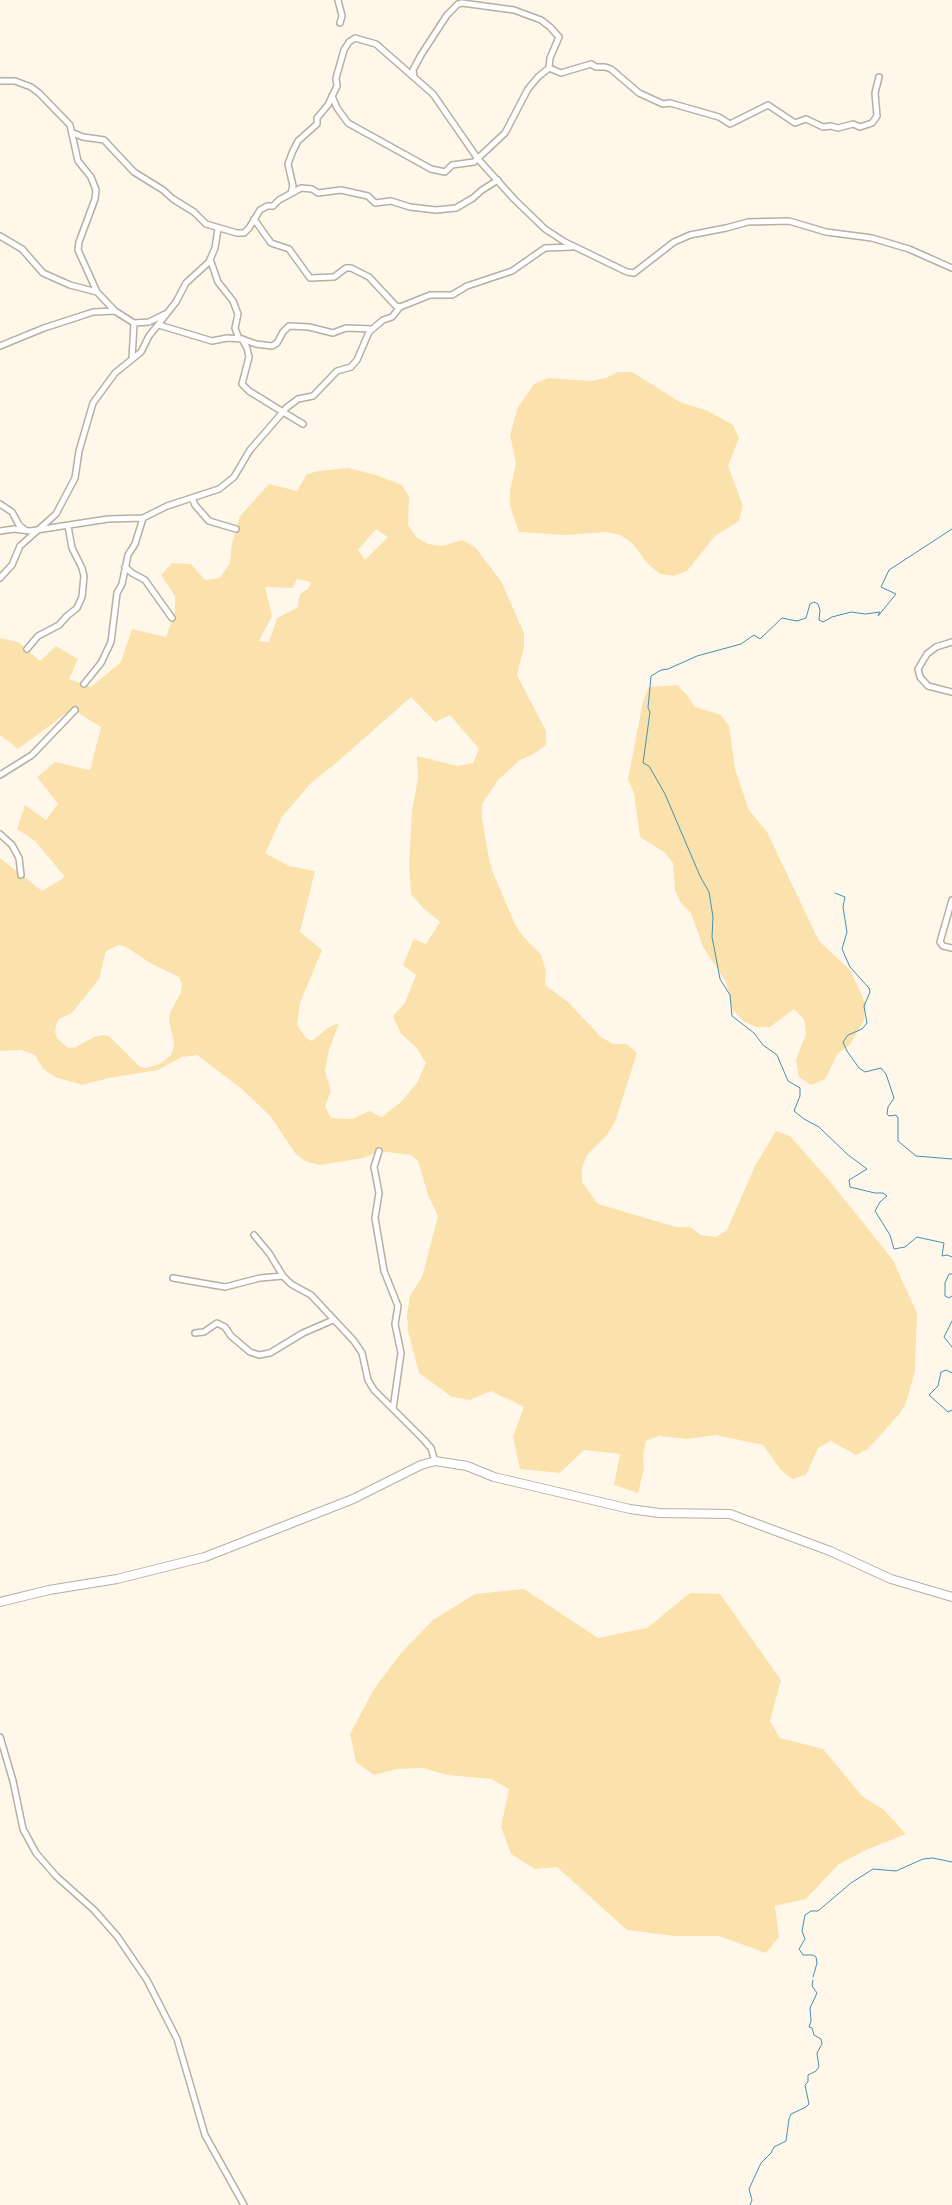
<!DOCTYPE html>
<html>
<head>
<meta charset="utf-8">
<style>
  body { margin:0 }
  canvas { display:block; background:#fff8ea }
</style>
</head>
<body>
<canvas width="952" height="2205"></canvas>
<script>
const ctx = document.querySelector('canvas').getContext('2d');
ctx.lineJoin = 'round';
function fillPath(path, color) { ctx.fillStyle = color; ctx.fill(path, 'evenodd'); }
const shape = rows => new Path2D(rows.map(r => 'M' + r).join(''));
function strokePath(path, color, width, dash) { ctx.strokeStyle = color; ctx.lineWidth = width; ctx.lineCap = dash ? 'butt' : 'round'; ctx.setLineDash(dash || []); ctx.stroke(path); }
fillPath(shape([
  [618,372,632,372,680,402,708,411,733,425,739,438,728,466,743,506,739,521,715,536,687,571,674,576,660,574,649,565,632,543,620,535,606,532,564,535,519,532,510,506,510,491,516,463,510,435,518,407,534,384,548,378,591,381,606,378],
  [348,468,376,475,402,485,409,497,408,525,416,537,428,544,442,546,462,540,475,547,501,581,524,633,524,647,517,675,546,731,546,745,534,754,520,760,498,780,482,804,482,818,489,859,493,873,515,924,522,935,541,955,546,971,545,985,568,1002,601,1037,613,1044,627,1044,637,1053,615,1122,607,1135,587,1155,582,1168,582,1182,598,1204,676,1227,690,1227,701,1235,716,1237,727,1230,755,1166,776,1131,790,1136,828,1179,893,1260,917,1313,915,1371,907,1400,901,1412,868,1449,856,1455,831,1441,818,1448,806,1475,792,1479,780,1469,763,1445,716,1435,687,1439,659,1436,646,1441,643,1455,644,1469,638,1493,614,1485,620,1454,584,1450,560,1473,520,1469,513,1437,524,1407,491,1391,470,1400,452,1397,419,1373,408,1331,407,1315,410,1296,422,1277,438,1216,428,1195,418,1161,411,1155,379,1151,364,1158,320,1165,305,1161,295,1153,271,1117,243,1090,197,1055,182,1057,158,1070,109,1078,82,1085,55,1077,43,1069,35,1055,21,1050,0,1051,0,858,42,891,65,877,35,841,17,829,25,805,46,820,58,804,37,777,55,762,90,770,101,727,72,709,18,749,0,735,0,638,18,642,40,661,56,646,78,659,69,679,91,687,121,662,132,629,166,637,175,611,175,596,161,575,172,563,191,564,205,580,220,578,230,563,232,543,240,516,269,484,297,491,307,474,319,471],
  [376,529,388,537,365,560,358,550],
  [297,579,311,582,308,589,300,594,297,608,277,618,269,642,259,641,272,616,265,587,293,588],
  [411,697,435,722,450,715,479,749,473,763,458,766,417,756,418,778,412,811,409,865,411,894,423,908,440,922,426,944,414,939,403,965,416,975,405,1003,393,1016,401,1034,416,1047,426,1063,417,1083,401,1102,382,1117,369,1111,352,1119,331,1118,325,1106,331,1091,325,1071,329,1050,339,1023,329,1027,312,1041,306,1038,297,1025,300,1003,322,950,300,932,315,871,289,866,265,853,282,817,310,784,336,763],
  [119,945,126,947,152,964,179,977,182,984,181,992,170,1013,169,1021,174,1042,173,1049,171,1055,160,1064,146,1068,139,1066,109,1036,102,1035,94,1037,76,1047,68,1048,58,1039,55,1033,56,1025,59,1019,72,1013,99,979,106,951],
  [677,685,687,695,695,707,721,715,729,726,735,769,749,810,767,832,819,941,850,970,866,1004,864,1020,850,1045,838,1053,825,1079,811,1085,799,1077,796,1060,806,1034,804,1019,794,1009,770,1027,756,1027,743,1021,733,1010,726,982,703,947,691,913,681,903,675,891,673,863,664,852,640,837,634,793,628,779,643,701,649,687],
  [524,1589,598,1638,647,1628,690,1593,720,1594,781,1680,770,1721,780,1738,823,1749,862,1796,884,1810,906,1834,866,1850,839,1864,806,1899,775,1906,779,1937,766,1953,719,1936,674,1936,627,1930,557,1867,535,1869,511,1854,501,1827,509,1789,491,1779,447,1775,423,1768,397,1769,374,1775,356,1762,350,1734,374,1689,401,1653,433,1620,475,1594]
]), '#fbe2ac');
strokePath(shape([
  [952,529,889,570,881,587,896,594,878,616,880,612,865,614,851,612,832,617,823,622,819,620,820,610,818,604,814,602,810,604,806,618,797,621,782,618,760,639,754,635,741,644,697,656,668,669,661,670,651,676,648,708,650,712,643,763,649,766,665,794,700,876,709,892,713,917,712,937,715,952,720,979,730,995,732,1016,754,1033,763,1045,777,1055,788,1081,800,1088,800,1096,794,1111,804,1119,819,1127,847,1154,867,1169,849,1180,850,1187,875,1193,883,1193,887,1196,880,1202,875,1211,890,1235,894,1249,905,1247,917,1237,944,1243,942,1256,947,1255,952,1257],
  [835,893,845,897,843,907,847,932,842,949,850,967,869,988,870,992,864,1006,867,1023,862,1029,848,1035,843,1042,847,1051,859,1068,865,1072,881,1068,886,1074,894,1098,888,1107,887,1114,889,1116,896,1115,898,1118,898,1141,916,1156,952,1159],
  [952,1274,949,1274,945,1283,945,1296,949,1298,952,1296],
  [952,1321,944,1337,952,1347],
  [952,1373,946,1370,941,1372,938,1386,929,1395,948,1412,952,1410],
  [813,1977,817,1963,816,1957,813,1955,803,1955,799,1949,805,1939,802,1931,805,1915,811,1911,818,1911,851,1883,873,1869,896,1871,923,1859,933,1858,952,1862],
  [750,2205,752,2200,749,2189,761,2163,771,2153,774,2147,786,2141,789,2119,791,2114,806,2107,809,2104,805,2085,808,2082,808,2075,816,2071,819,2067,817,2053,822,2044,821,2039,814,2035,812,2028,809,2027,811,2021,810,2008,817,1993,812,1986,813,1980]
]), '#4192b2', 1);
const street = shape([
  [338,0,342,16,340,23],
  [414,76,413,70,421,55,447,15,458,4,462,3,514,10,541,20,550,27,559,37,550,58,549,68],
  [0,81,15,81,31,87,39,93,70,125,78,161,91,177,96,190,95,199,79,242,78,250,97,292,115,311,134,323,149,322,165,314],
  [332,96,337,108,348,123,431,169,445,172,452,165,474,162,505,133,528,89,538,77,549,68,561,73,591,64,596,67,605,67,611,69,639,93,663,104,670,103,719,117,730,124,768,105,795,123,806,119,823,127,831,126,838,128,853,124,860,127,872,123,877,116,875,93,879,77],
  [73,133,83,137,104,140,134,172,163,190,173,199,194,212,206,224,237,233,244,233,249,228,260,210,267,206,273,206,279,200,301,188,312,189,318,193,341,190,368,196,375,203,391,201,410,207,436,210,456,208,473,198,482,190,498,180],
  [291,193,293,186,288,164,292,153,298,141,317,124,317,118,328,105,337,86,336,78,344,50,349,42,355,38,376,44,433,94,478,159,514,199,545,229,565,242,627,272,634,273,674,242,690,235,726,228,748,222,789,221,826,232,872,238,909,249,952,268],
  [254,219,271,243,289,249,310,278,334,277,346,268,351,268,369,277,396,306,400,307,430,295,452,295,467,286,512,271,545,248,572,247],
  [0,236,22,249,43,273,70,285,97,292],
  [210,259,218,282,233,301,238,314,235,328,239,339],
  [159,325,212,341,227,338,242,339,256,344,272,346,277,343,283,332,289,326,309,327,333,333,346,328,372,329],
  [0,346,44,328,78,317,93,312,115,311],
  [132,359,134,323],
  [303,424,283,412,286,408,298,399,313,396,337,371,351,367,357,360,369,332,383,320,392,317,400,307],
  [192,498,195,505,209,521,236,529],
  [0,504,12,512,19,525,25,530],
  [0,531,14,529,30,531,108,519,143,518,167,506,219,489,234,477,250,450,283,412,249,391,242,384,249,357,247,348,242,339],
  [125,567,132,573,145,580,172,618],
  [0,578,12,565,20,546,56,514,75,478,79,451,93,403,115,373,141,352,149,336,176,302,186,283,209,262,215,248,218,229],
  [952,642,936,647,927,654,918,669,920,677,928,686,952,692],
  [27,649,38,636,59,625,67,616,77,608,82,597,84,576,82,568,72,548,68,526],
  [84,684,101,663,111,642,117,593,122,584,128,555,135,544,143,518],
  [0,775,32,755,75,710],
  [0,834,12,845,19,858,21,875],
  [952,900,940,942,943,946,952,948],
  [379,1151,374,1167,379,1193,375,1218,384,1271,398,1306,395,1324,401,1353,393,1409],
  [254,1235,269,1253,283,1276,291,1284,311,1295,354,1341,362,1353,368,1380,374,1390,424,1440,431,1448,435,1461],
  [173,1278,225,1287,260,1278,283,1276],
  [195,1333,204,1332,217,1323,225,1327,231,1336,250,1352,259,1355,270,1353,303,1333,333,1320],
  [0,1737,13,1781,23,1829,36,1853,56,1876,94,1910,117,1936,147,1980,177,2039,205,2135,244,2205]
]);
const secondary = shape([
  [0,1602,49,1590,117,1579,205,1557,353,1499,421,1465,435,1461,467,1466,494,1477,630,1509,659,1513,730,1514,830,1551,891,1579,952,1597]
]);
strokePath(street, '#b6afa2', 8);
strokePath(secondary, '#b6afa2', 10);
strokePath(street, '#fff', 5);
strokePath(secondary, '#fff', 8);
</script>
</body>
</html>
